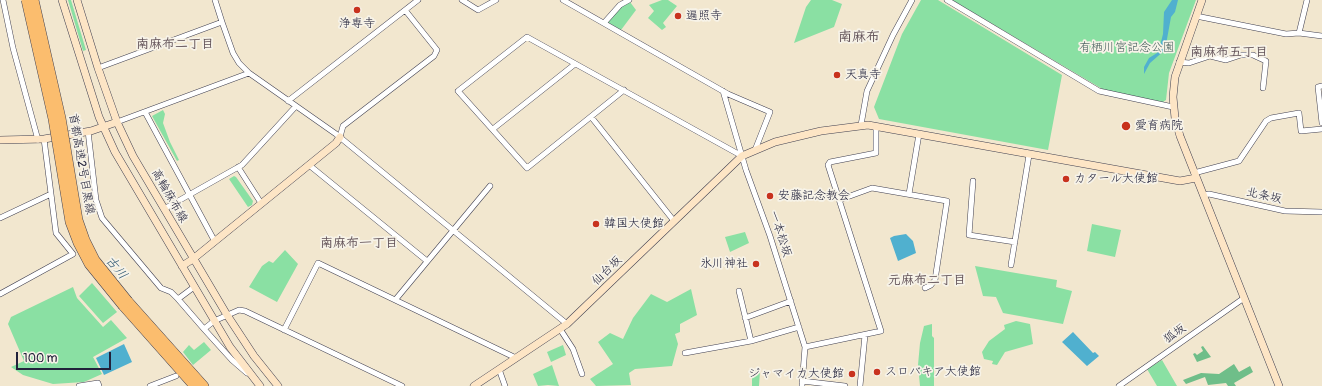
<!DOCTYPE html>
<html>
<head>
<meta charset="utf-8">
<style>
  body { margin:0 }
  #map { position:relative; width:1322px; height:386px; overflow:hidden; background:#f2e7cf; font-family:Pangolin,sans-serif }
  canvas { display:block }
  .scale { position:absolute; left:16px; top:352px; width:95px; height:18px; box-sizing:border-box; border:2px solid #22223b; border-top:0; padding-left:5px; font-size:12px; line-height:14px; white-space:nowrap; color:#22223b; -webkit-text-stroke:3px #f7f3e8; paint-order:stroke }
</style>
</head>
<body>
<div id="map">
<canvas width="1322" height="386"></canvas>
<div class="scale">100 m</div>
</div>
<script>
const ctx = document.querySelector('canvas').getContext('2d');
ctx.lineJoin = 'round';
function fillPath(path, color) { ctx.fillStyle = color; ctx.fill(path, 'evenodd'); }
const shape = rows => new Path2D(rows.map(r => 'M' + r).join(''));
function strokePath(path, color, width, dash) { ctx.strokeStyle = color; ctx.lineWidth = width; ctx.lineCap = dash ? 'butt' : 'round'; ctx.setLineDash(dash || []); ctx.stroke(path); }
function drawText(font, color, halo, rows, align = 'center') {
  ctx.font = font + ' Pangolin,"Klee One",sans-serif'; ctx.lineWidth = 3.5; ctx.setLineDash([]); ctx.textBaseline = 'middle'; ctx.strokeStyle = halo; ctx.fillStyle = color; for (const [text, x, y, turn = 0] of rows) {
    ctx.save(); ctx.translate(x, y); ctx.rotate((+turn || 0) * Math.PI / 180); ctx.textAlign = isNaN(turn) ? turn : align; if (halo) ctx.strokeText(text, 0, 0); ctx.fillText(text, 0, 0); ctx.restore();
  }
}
fillPath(shape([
  [68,0,71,0,86,50,83,51],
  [662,0,668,0,677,6,663,23,666,27,662,30,648,18,654,11,649,5],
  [811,0,832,0,842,4,834,27,794,43,806,7],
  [921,0,938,0,1062,75,1048,150,879,119,874,107,902,34],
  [952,0,1196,0,1169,73,1166,100,1163,102,1109,93],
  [630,2,636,10,621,30,607,22,619,8],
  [163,110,165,114,163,123,170,142,179,160,177,161,152,116],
  [234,176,236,177,253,201,252,205,248,207,229,179],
  [1092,224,1121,230,1115,257,1087,251],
  [745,232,749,243,730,252,725,237],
  [285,250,298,264,277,302,249,287,262,266,269,261,273,263],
  [975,266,1057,280,1056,287,1072,291,1063,324,1003,313,996,297,983,296],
  [92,283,117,312,103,323,79,296],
  [73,287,77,298,103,327,111,320,127,338,93,357,102,374,84,382,53,384,23,375,11,367,24,361,8,324,11,317],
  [691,289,697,315,680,324,680,332,675,334,678,344,672,366,635,369,629,373,631,385,596,386,590,379,613,364,598,342,610,333,623,339,633,318,651,294,667,302],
  [1016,321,1030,324,1033,344,1005,352,997,365,992,364,993,361,984,359,982,352,989,341,1005,329,1004,325],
  [932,324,932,336,934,338,934,386,920,386,918,365,920,343,924,326],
  [204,342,211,350,193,365,183,352,189,345,194,350],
  [563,345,566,355,551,362,547,352],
  [1162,360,1177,386,1157,386,1147,369],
  [552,365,559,386,548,385,538,386,533,374],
  [752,370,760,371,759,386,752,386]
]), '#8ae0a3');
fillPath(shape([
  [1203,346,1211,357,1197,362,1193,354,1195,353,1197,355,1203,351,1201,347],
  [1234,364,1239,372,1250,366,1253,372,1234,383,1236,386,1228,386,1226,383,1208,385,1205,377,1186,384,1183,380,1201,373,1219,374]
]), '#6fbe89');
fillPath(shape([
  [1172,0,1178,0,1175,12,1171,17,1165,50,1150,63,1144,74,1144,67,1149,58,1157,53,1160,46,1163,34,1164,12],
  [906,234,913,241,916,253,898,261,890,238,894,236],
  [1073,332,1093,353,1095,352,1099,356,1087,366,1062,342],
  [124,344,132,362,104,375,96,358]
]), '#50b0cf');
const street = shape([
  [3,0,13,48,38,140],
  [462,0,478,10,496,0],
  [563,0,728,94,770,112,755,150],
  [947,0,1099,91,1173,107],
  [1196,16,1286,34,1299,33,1322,36],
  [222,22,233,53,239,63,249,73,336,134,567,324],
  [604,23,620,5,629,0],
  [1299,33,1307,0],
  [1179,62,1189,63,1210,56,1226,60,1241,55,1253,55,1266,61,1263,88],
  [98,68,222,22,215,0],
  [1322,86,1318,87,1322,123],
  [624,90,527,168,458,91,527,37,742,156],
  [723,91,746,170,770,236,805,347,802,386],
  [288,101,418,0],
  [145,112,214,240],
  [592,118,674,221],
  [117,122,249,73],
  [861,125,867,91,893,35,912,0],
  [493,129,575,64],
  [88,131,96,200,102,218,161,288,171,292,178,299],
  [340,137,343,126,434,56,437,50,405,10],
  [309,165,427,261],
  [238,167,261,203],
  [1194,173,1239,161,1266,121,1271,118,1299,113,1301,131,1322,129],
  [973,181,969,235,1015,242],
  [909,194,919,134],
  [1203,195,1209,194,1285,211,1322,212],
  [839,200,872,188,947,201,935,280,931,285,925,288],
  [164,209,242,165,296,106],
  [0,218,51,194],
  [1011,265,1029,155],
  [194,287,178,299,204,329],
  [739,291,751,341],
  [0,294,73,254,56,233,44,139],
  [396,299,490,186],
  [745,318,791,301],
  [560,329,573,349,582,374],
  [284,330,318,263,516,358],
  [805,347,881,331,828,165,830,162,876,153,876,127],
  [685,353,751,341,799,327],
  [499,369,505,386],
  [247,373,232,360,204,329,214,321,239,310,245,311,402,386],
  [802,381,845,386],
  [79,386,98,383,99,386],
  [150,386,176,376],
  [860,386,865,335],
  [1119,386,1244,298]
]);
const secondary = shape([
  [62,0,99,117,115,152,230,347,260,386],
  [77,0,98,68,117,122,133,156,227,315,254,356,278,386],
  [1202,0,1175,77,1173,97,1175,118,1180,136,1279,386],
  [0,140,44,139,91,131,117,122],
  [182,266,193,259,336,143,340,137],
  [474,386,567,324,742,156,775,142,821,131,868,125,1180,181,1196,178]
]);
const highway = shape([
  [128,301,204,386],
  [123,306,194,386]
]);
strokePath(street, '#414051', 6);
strokePath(secondary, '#414051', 8);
strokePath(highway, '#414051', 10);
strokePath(street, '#fff', 5);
strokePath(secondary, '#fde5c5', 7);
strokePath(highway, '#fbbd6e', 9);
const highwayBridge = shape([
  [26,0,53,119,70,222,78,243,89,264,123,306],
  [34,0,61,118,78,220,85,240,95,260,128,301]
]);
strokePath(highwayBridge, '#414051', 10, []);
strokePath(highwayBridge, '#fbbd6e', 9);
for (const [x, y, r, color] of [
  [357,10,4,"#c8321e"],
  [678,16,4,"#c8321e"],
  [837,75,4,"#c8321e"],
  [1126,126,5,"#c8321e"],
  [1066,179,4,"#c8321e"],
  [770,196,4,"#c8321e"],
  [596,224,4,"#c8321e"],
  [756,264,4,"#c8321e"],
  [877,372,4,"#c8321e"],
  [852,374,4,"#c8321e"]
]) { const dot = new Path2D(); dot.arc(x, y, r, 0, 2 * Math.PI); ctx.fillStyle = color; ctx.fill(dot); strokePath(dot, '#f7f3e8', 1.5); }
drawText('12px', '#22223b', '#f7f3e8', [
  ["遍照寺",686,16],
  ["浄専寺",357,24,"center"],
  ["天真寺",845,75],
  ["愛育病院",1135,126],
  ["カタール大使館",1074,179],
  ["安藤記念教会",778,196],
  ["韓国大使館",604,224],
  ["氷川神社",748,264,"right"],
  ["スロバキア大使館",885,372],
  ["ジャマイカ大使館",844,374,"right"]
], 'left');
drawText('12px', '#415b5a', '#f7f3e8', [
  ["有栖川宮記念公園",1127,48]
]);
drawText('12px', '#22223b', '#f7f3e8', [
  ["首都高速2号目黒線",81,164,80],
  ["高輪麻布線",169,196,60],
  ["北条坂",1264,196,12],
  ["一本松坂",780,234,72],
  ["仙台坂",607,271,-44],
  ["狐坂",1175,334,-36]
]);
drawText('bold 13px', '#5f4f55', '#f7f3e8', [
  ["南麻布二丁目",175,45],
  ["南麻布五丁目",1229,53],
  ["南麻布一丁目",359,244],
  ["元麻布二丁目",927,281]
]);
drawText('italic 13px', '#345b76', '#f7f3e8', [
  ["古川",116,268,51]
]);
drawText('bold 14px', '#5f4f55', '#f7f3e8', [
  ["南麻布",859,37]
]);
</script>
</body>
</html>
